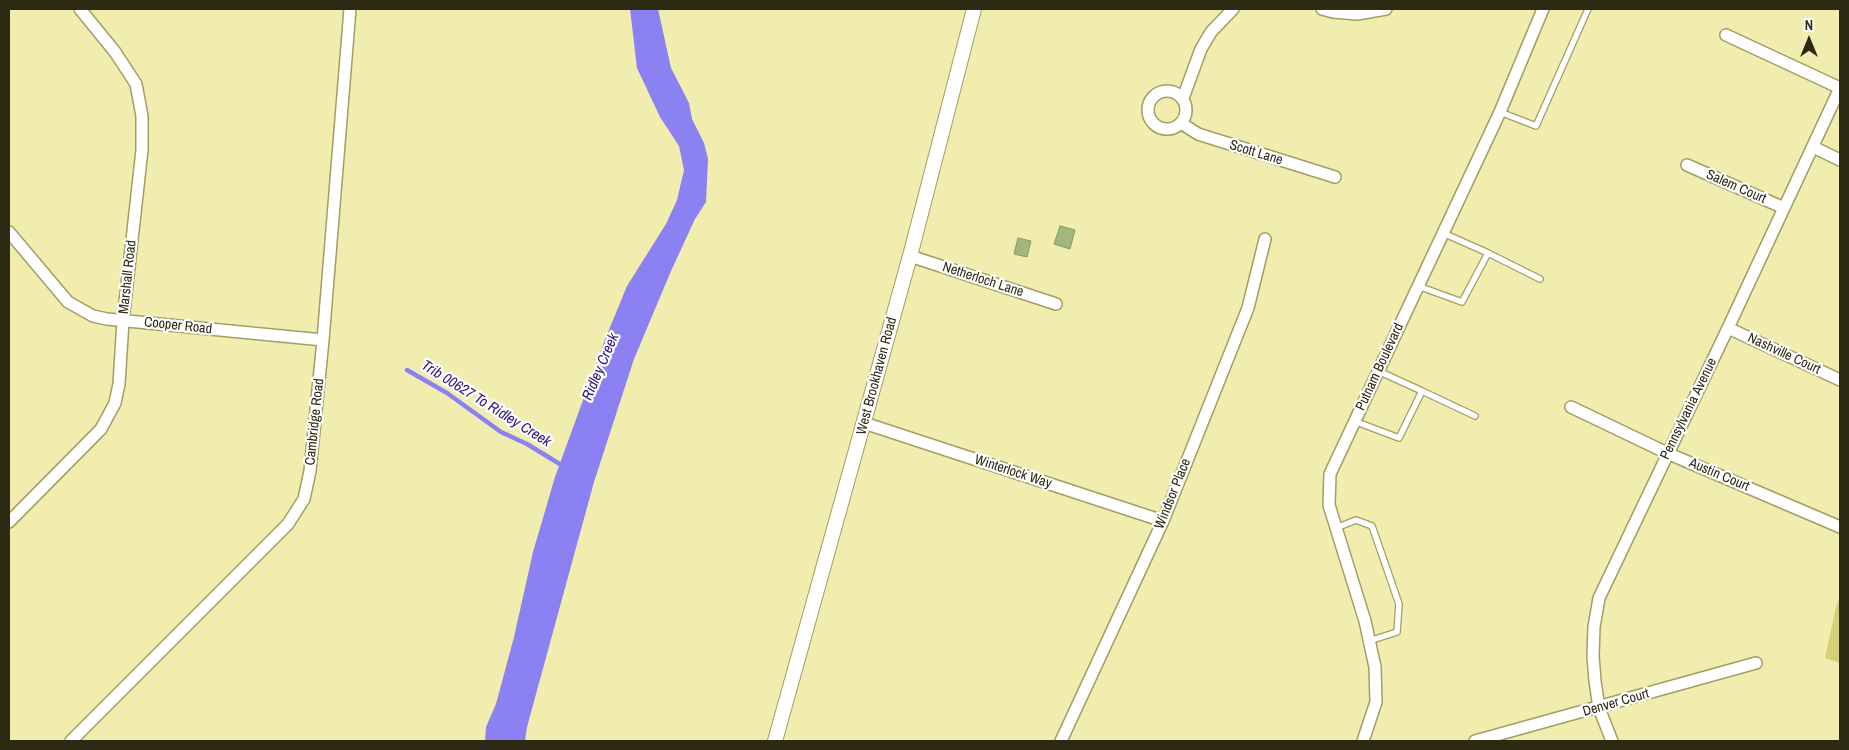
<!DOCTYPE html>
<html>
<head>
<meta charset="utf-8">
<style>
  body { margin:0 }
  #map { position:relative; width:1849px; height:750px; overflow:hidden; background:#f0edaf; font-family:"Archivo Narrow",sans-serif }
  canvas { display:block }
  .frame { position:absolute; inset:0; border:10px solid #2c2a12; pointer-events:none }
  .north { position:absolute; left:1784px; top:15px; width:50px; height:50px; -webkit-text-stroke:4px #fff; paint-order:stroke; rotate:0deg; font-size:14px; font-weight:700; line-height:20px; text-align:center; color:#2c2a12 }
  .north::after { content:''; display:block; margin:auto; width:18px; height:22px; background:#2c2a12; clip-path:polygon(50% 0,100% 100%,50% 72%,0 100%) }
</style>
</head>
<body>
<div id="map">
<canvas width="1849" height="750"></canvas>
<div class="frame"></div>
<div class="north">N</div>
</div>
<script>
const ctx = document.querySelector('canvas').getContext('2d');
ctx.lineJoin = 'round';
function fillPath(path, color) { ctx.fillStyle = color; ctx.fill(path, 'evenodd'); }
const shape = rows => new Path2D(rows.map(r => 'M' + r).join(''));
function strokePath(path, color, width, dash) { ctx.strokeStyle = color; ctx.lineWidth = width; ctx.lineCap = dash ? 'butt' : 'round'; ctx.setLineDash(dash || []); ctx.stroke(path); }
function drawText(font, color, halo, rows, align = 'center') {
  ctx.font = font + ' "Archivo Narrow",sans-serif'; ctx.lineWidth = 4.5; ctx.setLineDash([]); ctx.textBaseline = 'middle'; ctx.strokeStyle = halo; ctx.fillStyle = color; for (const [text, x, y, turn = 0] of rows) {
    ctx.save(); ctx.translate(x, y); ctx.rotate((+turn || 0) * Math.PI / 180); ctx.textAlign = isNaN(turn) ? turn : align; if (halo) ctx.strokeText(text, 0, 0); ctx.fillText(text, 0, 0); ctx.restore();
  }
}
fillPath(shape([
  [1840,597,1840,663,1825,658,1836,607]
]), '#d5cf78');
fillPath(shape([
  [630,9,658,9,671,68,689,103,692,119,704,143,708,159,706,202,695,219,671,271,634,359,594,482,527,727,525,741,485,741,486,727,496,704,514,637,533,552,555,477,606,337,627,286,666,224,677,200,684,170,679,146,660,117,637,68]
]), '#8b81f3');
strokePath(shape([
  [407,370,447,393,501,432,527,444,563,466]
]), '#8b81f3', 4.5);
const building = shape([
  [1060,226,1075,230,1070,249,1054,244,1060,226],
  [1018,238,1031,241,1027,257,1014,254,1018,238]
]);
fillPath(building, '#a2b780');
strokePath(building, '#859963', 1);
const service = shape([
  [1500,112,1536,126,1588,9],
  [1488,253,1540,279],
  [1418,286,1462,302,1488,253,1443,233],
  [1422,391,1475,416],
  [1354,421,1399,438,1422,391,1378,371],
  [1336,528,1356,520,1372,526,1399,604,1397,632,1369,641]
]);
const minor = shape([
  [1322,9,1333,12,1357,14,1386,9],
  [1726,35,1840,88],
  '1148 110a19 19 0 1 1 38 0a19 19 0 1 1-38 0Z',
  [1183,98,1201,49,1211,32,1233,9],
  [1181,123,1198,134,1335,177],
  [1813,147,1840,160],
  [1687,165,1784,208],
  [9,232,68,302,93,316,107,319,323,340],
  [910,256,1056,304],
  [1728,328,1840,380],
  [1571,407,1667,453,1840,527],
  [864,423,1163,521],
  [9,522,101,429,115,403,119,384,123,321,142,150,142,116,136,84,115,52,80,9],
  [71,741,288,524,304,499,310,471,323,340,350,9],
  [1061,741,1163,521,1248,308,1265,239],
  [1363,741,1376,702,1375,667,1365,621,1329,505,1330,474,1500,112,1543,9],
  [1475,741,1756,663],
  [1612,741,1599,708,1595,681,1593,656,1594,627,1599,598,1728,328,1840,88]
]);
const tertiary = shape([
  [775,741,910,256,974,9]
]);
strokePath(service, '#a29e64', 8);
strokePath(minor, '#a29e64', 14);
strokePath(tertiary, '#a29e64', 16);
strokePath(service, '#fff', 5.5);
strokePath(minor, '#fff', 11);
strokePath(tertiary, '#fff', 14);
drawText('14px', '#2c2a12', '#fff', [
  ["Scott Lane",1256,153,17],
  ["Salem Court",1736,187,24],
  ["Marshall Road",128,277,-84],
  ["Netherloch Lane",983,280,18],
  ["Cooper Road",178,326,6],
  ["Nashville Court",1784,354,25],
  ["Putnam Boulevard",1380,367,-65],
  ["West Brookhaven Road",877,376,-75],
  ["Pennsylvania Avenue",1689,409,-64],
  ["Cambridge Road",315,422,-84],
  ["Winterlock Way",1013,472,18],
  ["Austin Court",1719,475,23],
  ["Windsor Place",1173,494,-68],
  ["Denver Court",1616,703,-16]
]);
drawText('italic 15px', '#2f1479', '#fff', [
  ["Ridley Creek",601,367,-67],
  ["Trib 00627 To Ridley Creek",486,404,32]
]);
</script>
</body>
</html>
